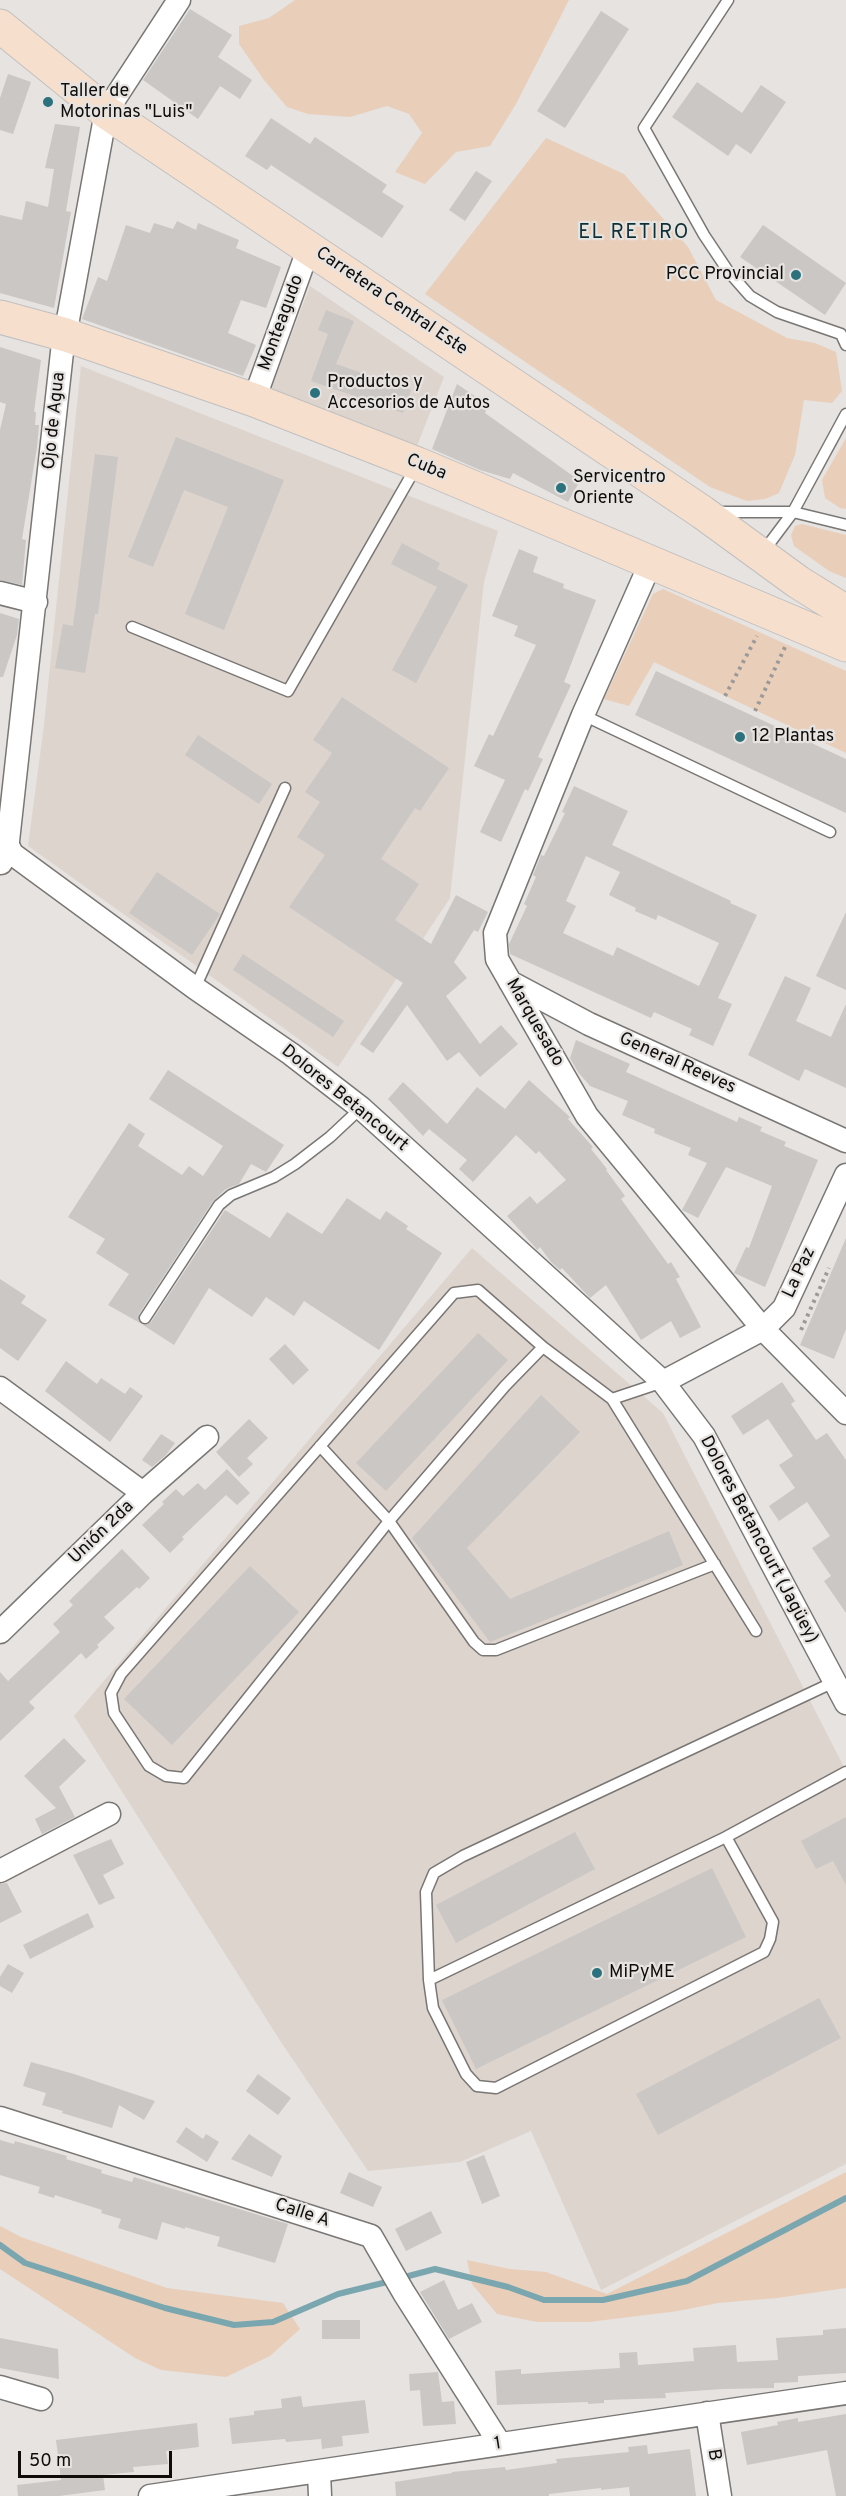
<!DOCTYPE html>
<html>
<head>
<meta charset="utf-8">
<style>
  body { margin:0 }
  #map { position:relative; width:846px; height:2496px; overflow:hidden; background:#e6e3e0; font-family:Overpass,sans-serif }
  canvas { display:block }
  .scale { position:absolute; left:18px; top:2451px; width:154px; height:27px; box-sizing:border-box; border:3px solid #0e0d0c; border-top:0; padding-left:8px; font-size:18px; line-height:21px; white-space:nowrap; color:#0e0d0c; -webkit-text-stroke:4px #e6e3e0; paint-order:stroke }
</style>
</head>
<body>
<div id="map">
<canvas width="846" height="2496"></canvas>
<div class="scale">50 m</div>
</div>
<script>
const ctx = document.querySelector('canvas').getContext('2d');
ctx.lineJoin = 'round';
function fillPath(path, color) { ctx.fillStyle = color; ctx.fill(path, 'evenodd'); }
const shape = rows => new Path2D(rows.map(r => 'M' + r).join(''));
function strokePath(path, color, width, dash) { ctx.strokeStyle = color; ctx.lineWidth = width; ctx.lineCap = dash ? 'butt' : 'round'; ctx.setLineDash(dash || []); ctx.stroke(path); }
function drawText(font, color, halo, rows, align = 'center') {
  ctx.font = font + ' Overpass,sans-serif'; ctx.lineWidth = 4.5; ctx.setLineDash([]); ctx.textBaseline = 'middle'; ctx.strokeStyle = halo; ctx.fillStyle = color; for (const [text, x, y, turn = 0] of rows) {
    ctx.save(); ctx.translate(x, y); ctx.rotate((+turn || 0) * Math.PI / 180); ctx.textAlign = isNaN(turn) ? turn : align; if (halo) ctx.strokeText(text, 0, 0); ctx.fillText(text, 0, 0); ctx.restore();
  }
}
fillPath(shape([
  [310,286,444,377,417,446,271,389],
  [81,366,498,531,484,582,450,898,338,1067,28,846,44,725],
  [472,1248,663,1413,846,1771,846,2164,601,2290,531,2131,460,2162,368,2171,281,2042,74,1716]
]), '#ddd4cd');
fillPath(shape([
  [295,0,569,0,516,104,490,146,456,152,425,184,395,172,422,133,409,114,387,106,350,117,308,114,287,107,264,80,239,44,239,26,269,18],
  [546,138,624,174,688,247,716,300,787,338,815,343,836,352,842,391,832,403,804,400,795,455,779,493,765,499,747,501,710,487,425,294],
  [846,438,846,509,840,508,825,498,822,480],
  [802,524,846,535,846,578,829,571,794,546,791,535,795,526],
  [663,589,846,671,846,753,654,662,629,706,604,699,653,594],
  [846,2172,846,2288,777,2298,718,2303,678,2311,589,2322,537,2322,497,2314,472,2284,467,2260,510,2269,546,2272,607,2294],
  [0,2226,21,2237,167,2288,283,2303,300,2329,270,2356,226,2377,161,2370,135,2358,0,2269]
]), '#e9ceba');
strokePath(shape([
  [0,2245,25,2263,165,2308,234,2325,273,2322,338,2294,391,2281],
  [401,2278,435,2269,508,2287,544,2300,603,2300,687,2281,846,2198]
]), '#7aa7af', 6);
fillPath(shape([
  [190,9,232,35,218,57,252,80,240,99,220,86,198,119,143,80],
  [601,11,629,29,565,128,537,111],
  [8,74,31,82,13,134,0,130,0,98],
  [697,82,742,113,761,85,786,102,751,154,736,144,728,156,672,117],
  [271,118,310,144,315,137,387,185,382,192,404,206,382,238,271,165,267,170,245,156],
  [55,124,80,127,66,211,71,212,54,308,0,293,0,215,22,220,26,201,48,207,54,169,45,168],
  [476,171,492,181,465,221,449,210],
  [177,221,196,230,198,223,239,240,236,248,281,267,266,308,241,300,228,333,256,345,243,376,82,319,98,277,107,281,126,225,150,233,154,223,173,229],
  [763,225,846,283,825,315,740,257],
  [326,310,354,321,336,364,411,390,403,413,311,381,328,334,318,330],
  [0,347,41,360,34,412,36,412,35,425,39,425,37,447,22,539,26,540,22,585,0,580,0,430,6,404,0,402],
  [457,384,488,405,485,413,580,481,568,502,513,473,510,479,480,470,432,449],
  [176,437,284,480,224,630,185,614,228,507,184,490,153,567,128,557],
  [95,454,118,457,98,614,95,614,85,673,55,668,63,624,73,626],
  [402,543,440,563,437,569,468,585,416,683,392,670,437,587,391,564],
  [519,549,538,557,533,572,564,584,563,588,596,600,564,682,571,685,538,757,543,759,528,791,525,789,501,842,480,832,505,780,474,766,489,734,493,736,536,645,514,636,518,626,492,616],
  [0,613,19,619,17,635,3,677,0,677],
  [656,671,846,759,846,813,635,715],
  [342,697,449,768,420,811,415,808,381,859,419,884,395,920,431,944,456,895,488,912,478,932,474,930,454,962,467,978,446,996,480,1044,501,1025,518,1044,480,1077,459,1052,447,1061,407,1005,373,1053,360,1044,403,983,289,907,325,855,297,837,320,802,305,792,332,753,313,740],
  [198,735,272,784,259,804,185,755],
  [574,786,628,811,612,845,731,901,730,903,757,915,718,998,732,1004,713,1046,689,1035,692,1029,654,1012,651,1018,510,954,509,944,527,906,524,904,536,877,533,875,541,855,544,856,565,813,562,812],
  [586,856,620,872,609,895,636,908,635,911,656,920,658,915,719,943,699,986,617,947,613,956,563,933,576,906,566,901],
  [157,872,220,914,192,955,129,913],
  [846,912,846,990,816,976],
  [243,954,344,1021,333,1037,233,970],
  [785,976,811,988,796,1021,831,1037,846,1004,846,1088,805,1069,799,1081,748,1055],
  [576,1040,630,1064,626,1072,737,1122,739,1117,762,1127,760,1131,786,1142,784,1146,818,1160,765,1287,734,1273,746,1247,749,1248,772,1186,726,1167,698,1218,682,1210,707,1163,688,1155,691,1148,654,1133,655,1129,622,1115,628,1101,590,1086,578,1072,570,1058],
  [168,1070,284,1145,266,1172,251,1164,239,1184,226,1189,213,1201,139,1314,140,1323,108,1305,129,1274,96,1253,105,1239,68,1217,129,1123,145,1134,138,1146,182,1175,189,1166,203,1176,223,1146,149,1099],
  [529,1080,570,1117,568,1119,593,1147,591,1149,607,1169,606,1170,625,1196,621,1199,668,1264,671,1262,680,1277,676,1279,701,1327,680,1338,671,1321,641,1340,606,1285,590,1298,562,1268,560,1270,551,1262,540,1247,537,1250,535,1247,507,1216,530,1196,537,1204,566,1180,539,1151,536,1154,516,1135,473,1182,459,1169,467,1160,429,1129,423,1136,388,1099,403,1082,447,1124,477,1087,505,1109],
  [347,1198,380,1220,386,1211,408,1226,406,1229,442,1253,379,1350,304,1301,294,1316,266,1297,252,1317,209,1288,174,1345,143,1325,151,1322,225,1210,270,1238,287,1212,322,1234],
  [846,1238,846,1329,834,1359,800,1345],
  [0,1279,26,1296,21,1303,47,1320,18,1361,0,1348],
  [478,1333,508,1360,386,1491,356,1463],
  [285,1344,309,1370,293,1385,269,1359],
  [66,1361,97,1384,101,1378,125,1394,130,1387,143,1396,110,1442,45,1391],
  [782,1382,795,1401,791,1404,816,1440,827,1433,846,1460,846,1613,824,1581,831,1576,812,1548,830,1536,807,1502,779,1521,769,1506,795,1488,779,1465,793,1456,768,1419,743,1435,731,1416],
  [541,1395,580,1432,467,1548,510,1599,669,1531,683,1565,490,1642,412,1538],
  [249,1419,268,1438,247,1458,253,1464,239,1477,216,1452],
  [161,1434,175,1443,166,1455,152,1467,142,1460],
  [227,1469,250,1493,237,1505,226,1495,182,1537,184,1539,170,1553,142,1525,164,1504,162,1502,176,1489,183,1496,198,1483,205,1490],
  [122,1549,150,1578,139,1589,137,1587,104,1617,115,1628,97,1645,99,1647,86,1659,81,1653,29,1702,35,1708,0,1741,0,1672,8,1681,60,1632,53,1624,73,1605,69,1601],
  [250,1566,299,1612,172,1745,124,1699],
  [64,1738,86,1761,59,1787,75,1817,42,1834,35,1819,56,1808,24,1776],
  [846,1817,846,1885,833,1861,816,1869,801,1841],
  [575,1832,595,1869,456,1943,436,1905],
  [111,1839,124,1864,103,1875,115,1898,99,1905,73,1855],
  [712,1868,746,1937,476,2069,442,2000],
  [7,1883,22,1912,0,1923,0,1884],
  [88,1913,94,1927,30,1959,23,1945],
  [8,1964,24,1973,12,1993,0,1986,0,1977],
  [819,1998,841,2038,658,2135,636,2094],
  [31,2062,74,2074,155,2101,144,2120,119,2105,112,2128,62,2113,63,2111,42,2105,46,2093,23,2086],
  [258,2074,291,2098,278,2115,246,2091],
  [186,2127,203,2139,206,2134,219,2142,207,2162,176,2142],
  [249,2134,282,2156,272,2177,231,2159],
  [0,2140,14,2144,15,2141,67,2156,66,2159,102,2170,101,2173,132,2182,134,2177,288,2224,275,2263,217,2246,220,2237,185,2227,185,2229,162,2222,157,2240,118,2228,121,2219,101,2213,102,2210,55,2195,54,2198,38,2193,40,2187,0,2175],
  [484,2155,500,2196,482,2204,466,2162],
  [349,2172,382,2187,373,2207,340,2193],
  [431,2211,442,2233,406,2251,395,2229],
  [444,2280,458,2310,472,2303,482,2322,449,2339,420,2292],
  [322,2320,360,2320,360,2339,322,2339],
  [846,2328,846,2373,798,2376,798,2382,774,2383,774,2388,723,2389,665,2393,666,2398,604,2400,604,2403,588,2404,588,2402,497,2405,495,2371,521,2369,521,2374,620,2368,619,2353,637,2352,638,2365,694,2361,693,2348,736,2345,737,2362,778,2360,776,2338,823,2335,823,2330],
  [0,2338,58,2349,59,2379,0,2368],
  [438,2372,442,2402,454,2401,456,2424,423,2426,420,2390,410,2391,409,2374],
  [301,2396,303,2407,365,2400,369,2433,342,2436,343,2446,322,2449,321,2439,286,2442,285,2439,232,2444,229,2418,254,2415,254,2411,282,2408,281,2399],
  [846,2414,846,2496,836,2496,827,2450,747,2465,741,2432,778,2425,777,2422,798,2418,798,2422],
  [197,2423,199,2447,166,2451,168,2464,133,2467,134,2472,103,2475,105,2490,59,2496,18,2496,17,2485,61,2480,56,2440],
  [647,2445,648,2454,690,2449,696,2496,630,2496,629,2487,601,2490,601,2488,549,2494,549,2496,396,2496,395,2482,452,2473,452,2472,505,2467,506,2470,557,2463,556,2459,629,2452,628,2447]
]), '#cac7c5');
const service = shape([
  [728,0,644,128,704,235,728,271,750,296,777,312,841,334,846,345],
  [716,512,793,512,846,525],
  [763,552,793,512,846,414],
  [132,627,288,691,416,467],
  [583,715,830,832],
  [195,988,285,788],
  [145,1318,219,1205,231,1195,274,1177,295,1164,330,1137,361,1108],
  [543,1347,478,1290,454,1293,121,1674,111,1693,114,1713,149,1766,166,1776,184,1778,389,1521,505,1386,543,1347,612,1399,663,1382],
  [612,1399,756,1631],
  [320,1446,389,1521,474,1642,483,1650,496,1650,715,1564],
  [726,1837,773,1922,770,1939,764,1952,496,2088,477,2086,466,2074,433,2008,429,1980,426,1892,434,1873,463,1856,834,1682],
  [429,1980,726,1837,846,1772]
]);
const minor = shape([
  [254,400,309,247],
  [651,562,583,715,495,933,497,959,587,1116,763,1329,846,1413],
  [0,593,36,602],
  [7,850,195,988,291,1054,361,1108,663,1382,704,1436,846,1703],
  [1,863,7,850,62,352,106,112,179,0],
  [510,982,589,1024,846,1141],
  [663,1382,763,1329,784,1308,846,1175],
  [0,1388,143,1493],
  [0,1632,143,1493,207,1437],
  [0,1871,109,1814],
  [0,2118,371,2236,404,2293,500,2444],
  [0,2387,41,2399],
  [707,2413,720,2496],
  [319,2472,320,2496],
  [150,2496,846,2393]
]);
const tertiary = shape([
  [0,847,7,850]
]);
const primary = shape([
  [0,26,106,112,702,512,798,582,846,612],
  [0,317,66,335,254,400,418,464,846,645]
]);
strokePath(service, '#797674', 13);
strokePath(minor, '#797674', 25);
strokePath(tertiary, '#797674', 31);
strokePath(primary, '#c0c0c0', 35);
strokePath(shape([
  [725,696,757,636],
  [755,711,786,645],
  [801,1330,829,1268]
]), '#9c9a98', 4, [3, 4.5]);
strokePath(service, '#fff', 10);
strokePath(minor, '#fff', 22);
strokePath(tertiary, '#fff', 28);
strokePath(primary, '#f7dfcd', 33);
for (const [x, y, r, color] of [
  [48,102,6,"#2b727e"],
  [796,275,6,"#2b727e"],
  [315,393,6,"#2b727e"],
  [561,488,6,"#2b727e"],
  [740,737,6,"#2b727e"],
  [597,1973,6,"#2b727e"]
]) { const dot = new Path2D(); dot.arc(x, y, r, 0, 2 * Math.PI); ctx.fillStyle = color; ctx.fill(dot); strokePath(dot, '#e6e3e0', 2); }
drawText('18px', '#0e0d0c', '#e6e3e0', [
  ["Taller de",60,92],
  ["Motorinas \"Luis\"",60,113],
  ["PCC Provincial",784,275,"right"],
  ["Productos y",327,383],
  ["Accesorios de Autos",327,404],
  ["Servicentro",573,478],
  ["Oriente",573,499],
  ["12 Plantas",752,737],
  ["MiPyME",609,1973]
], 'left');
drawText('18px', '#0e0d0c', '#e6e3e0', [
  ["Carretera Central Este",391,302,34],
  ["Monteagudo",282,323,-70],
  ["Ojo de Agua",55,421,-84],
  ["Cuba",426,468,22],
  ["Marquesado",534,1023,60],
  ["General Reeves",677,1064,24],
  ["Dolores Betancourt",344,1099,39],
  ["La Paz",800,1273,-65],
  ["Unión 2da",102,1533,-44],
  ["Dolores Betancourt (Jagüey)",758,1540,62],
  ["Calle A",302,2214,18],
  ["1",498,2445,-9],
  ["B",713,2455,81]
]);
ctx.letterSpacing = '1.5px';
drawText('20px', '#0d2f35', '#e6e3e0', [
  ["EL RETIRO",634,234]
]);
ctx.letterSpacing = '0px';
</script>
</body>
</html>
